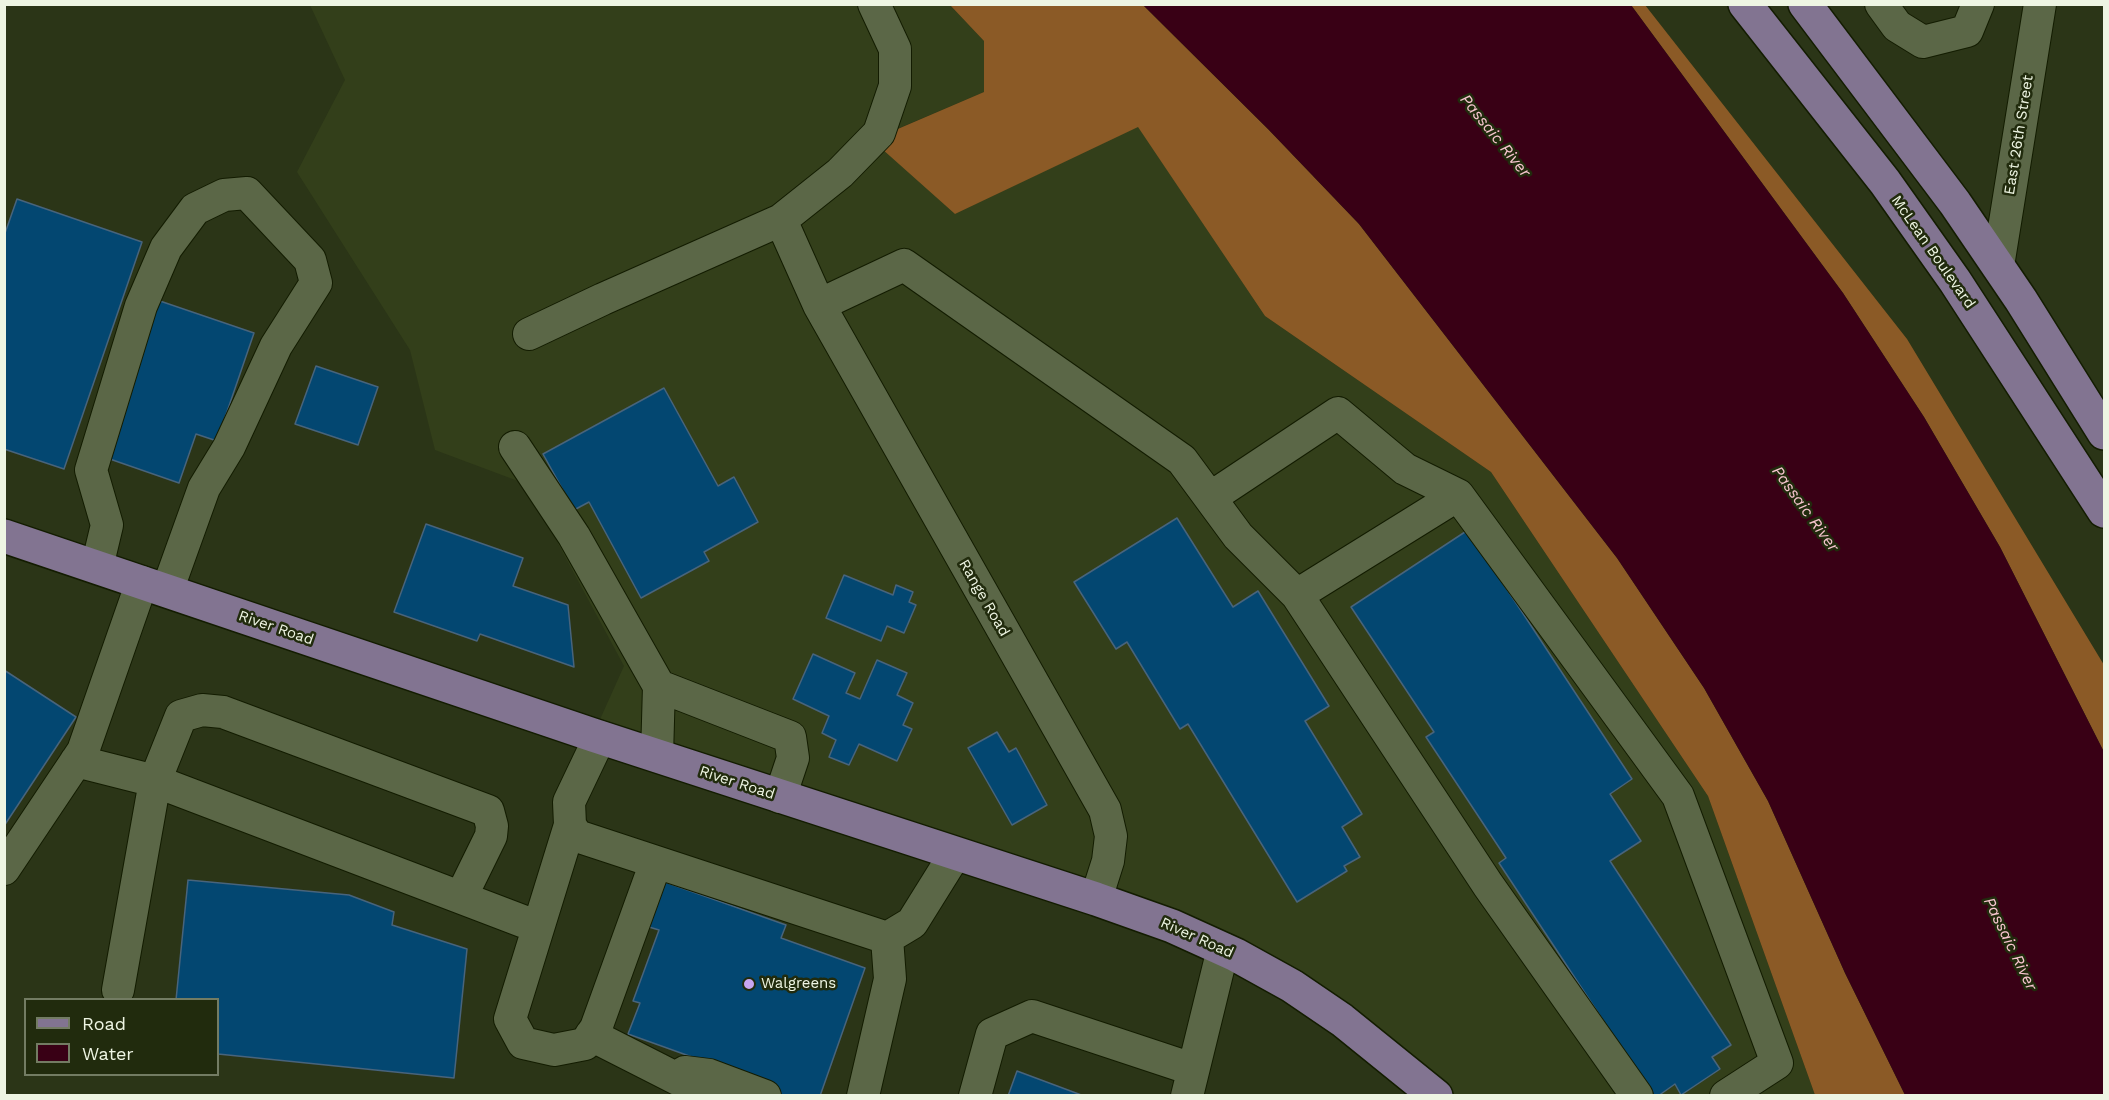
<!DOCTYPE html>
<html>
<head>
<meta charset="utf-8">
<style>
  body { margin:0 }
  #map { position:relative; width:2109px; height:1100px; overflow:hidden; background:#2b3517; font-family:"Work Sans",sans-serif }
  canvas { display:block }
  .frame { position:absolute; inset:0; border:6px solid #eef5e3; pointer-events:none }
  .legend { position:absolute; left:24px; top:998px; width:195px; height:78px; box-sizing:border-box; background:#212b0d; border:2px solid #737c63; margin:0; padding:8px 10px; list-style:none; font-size:18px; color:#eef5e3 }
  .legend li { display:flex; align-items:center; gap:12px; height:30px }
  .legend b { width:30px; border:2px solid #737c63 }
</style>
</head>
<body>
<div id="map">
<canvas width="2109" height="1100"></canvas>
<div class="frame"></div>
<ul class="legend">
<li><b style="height:8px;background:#827491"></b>Road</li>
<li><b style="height:16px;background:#390015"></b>Water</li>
</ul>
</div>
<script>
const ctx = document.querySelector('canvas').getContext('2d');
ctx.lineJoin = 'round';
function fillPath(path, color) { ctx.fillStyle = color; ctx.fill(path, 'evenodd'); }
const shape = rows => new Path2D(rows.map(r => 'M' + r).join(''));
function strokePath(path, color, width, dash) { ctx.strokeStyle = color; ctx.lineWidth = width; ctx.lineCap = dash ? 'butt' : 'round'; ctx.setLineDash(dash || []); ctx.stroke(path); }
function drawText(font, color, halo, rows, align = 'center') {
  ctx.font = font + ' "Work Sans",sans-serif'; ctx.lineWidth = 5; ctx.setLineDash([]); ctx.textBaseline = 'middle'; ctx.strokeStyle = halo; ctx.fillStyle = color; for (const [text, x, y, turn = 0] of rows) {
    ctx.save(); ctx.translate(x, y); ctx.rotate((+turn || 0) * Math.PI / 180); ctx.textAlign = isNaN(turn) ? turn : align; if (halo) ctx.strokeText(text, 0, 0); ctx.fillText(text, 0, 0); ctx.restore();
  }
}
fillPath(shape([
  [310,5,950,5,984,41,984,92,873,139,955,214,1138,126,1265,316,1491,472,1708,796,1815,1095,1436,1095,1292,986,593,735,624,666,526,484,435,450,410,350,297,172,345,80]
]), '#333f1a');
fillPath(shape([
  [950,5,1143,5,1268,129,1359,224,1617,558,1704,688,1768,801,1845,973,1905,1095,1815,1095,1708,796,1491,472,1265,316,1138,127,955,214,872,140,984,92,984,41],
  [1631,5,1645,5,1907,339,2104,665,2104,752,2000,547,1924,417,1843,293]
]), '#8b5a26');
fillPath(shape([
  [1143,5,1631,5,1843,293,1924,417,2000,547,2104,752,2104,1095,1905,1095,1845,973,1768,801,1704,688,1617,558,1359,224,1268,129]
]), '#390015');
const building = shape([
  [17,199,142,242,64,469,4,449,4,236,17,199],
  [157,300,254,333,217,441,196,434,179,483,104,457,157,300],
  [316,366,378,387,358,445,295,424,316,366],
  [664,388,718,486,734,477,758,522,704,552,709,561,641,598,589,502,574,510,543,454,664,388],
  [1177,518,1233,607,1258,591,1329,706,1305,721,1362,814,1342,827,1360,857,1344,866,1347,871,1297,902,1188,724,1180,729,1127,642,1116,649,1074,582,1177,518],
  [426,524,523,558,513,586,568,605,574,667,480,634,477,641,394,612,426,524],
  [1468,530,1632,779,1610,794,1641,841,1610,861,1731,1045,1712,1057,1720,1069,1681,1095,1675,1084,1658,1096,1653,1096,1499,863,1506,858,1426,737,1434,732,1351,607,1468,530],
  [844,575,893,595,896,585,913,592,909,602,916,605,904,633,887,626,881,641,826,618,844,575],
  [813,654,855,673,846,693,860,699,877,660,907,673,897,695,913,703,903,725,912,729,897,761,859,744,849,765,829,757,836,740,822,733,829,716,793,699,813,654],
  [4,670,76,717,4,826,4,670],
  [997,732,1009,752,1016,748,1047,805,1012,825,968,748,997,732],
  [188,880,349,895,394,912,392,925,467,949,454,1078,218,1054,218,1000,176,1000,188,880],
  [665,882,786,925,781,938,865,968,820,1096,767,1096,770,1085,628,1034,640,1003,633,1001,659,930,649,927,665,882],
  [1017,1071,1084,1096,1008,1096,1017,1071]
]);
fillPath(building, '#034771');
strokePath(building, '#48647c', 1.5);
const minor = shape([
  [1881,4,1897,26,1923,42,1967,31,1978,4],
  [781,220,840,173,879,133,895,86,895,49,874,4],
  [1998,266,2040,4],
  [819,305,904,265,1182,460,1238,536,1297,595,1488,885,1637,1096],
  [529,334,603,299,781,220,819,305,1105,810,1111,836,1108,861,1096,899],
  [515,447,574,536,659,686,657,756],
  [1210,498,1338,413,1405,469,1458,495,1678,796,1777,1063,1726,1096],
  [97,567,107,525,91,470,141,306,166,248,195,209,224,195,247,193,310,260,316,283,276,346,229,447,204,488,167,591],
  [1297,595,1458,495],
  [659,686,790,737,793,758,780,797],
  [600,737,569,802,570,825,577,836,887,938,912,923,955,854],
  [76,761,155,781,538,927],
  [570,825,510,1019,523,1043,554,1050,585,1044,596,1028,656,862],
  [4,869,83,751,142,582],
  [118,990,155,781,181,716,202,710,223,712,488,811,492,826,491,836,461,897],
  [591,1035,711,1096],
  [685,1072,709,1075,765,1096],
  [863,1096,890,979,887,938],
  [975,1096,992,1034,1032,1016,1192,1069],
  [1187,1096,1223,949]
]);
const major = shape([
  [1745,4,1885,182,1955,281,2104,511],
  [1805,4,1955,203,2021,300,2104,433],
  [4,536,593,735,1096,899,1172,926,1236,955,1292,986,1342,1020,1436,1096]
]);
strokePath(minor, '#131c01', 34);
strokePath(major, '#131c01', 36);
strokePath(minor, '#5b6747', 32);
strokePath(major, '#827491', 33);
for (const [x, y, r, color] of [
  [749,984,6,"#c7a6f0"]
]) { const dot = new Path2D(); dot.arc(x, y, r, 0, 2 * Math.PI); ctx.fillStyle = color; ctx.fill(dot); strokePath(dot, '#212b0d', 2); }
drawText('15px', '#eef5e3', '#212b0d', [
  ["East 26th Street",2019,135,-81],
  ["McLean Boulevard",1933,252,55],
  ["Range Road",984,598,60],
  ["River Road",276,628,19],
  ["River Road",737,783,18],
  ["River Road",1197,938,24]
]);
drawText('15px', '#eef5e3', '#212b0d', [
  ["Walgreens",761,984]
], 'left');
drawText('italic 16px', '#f8c6d0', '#212b0d', [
  ["Passaic River",1495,136,51],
  ["Passaic River",1805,509,54],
  ["Passaic River",2010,944,64]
]);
</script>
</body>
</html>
